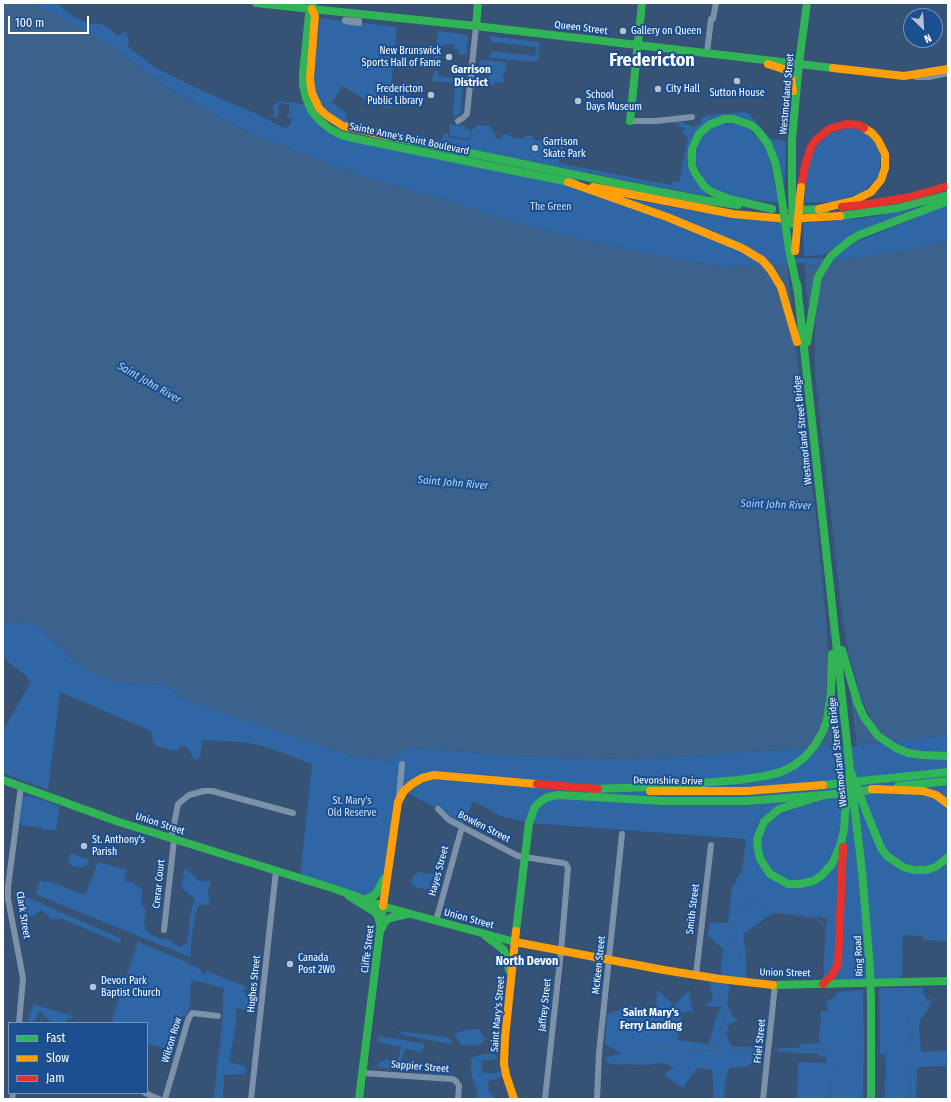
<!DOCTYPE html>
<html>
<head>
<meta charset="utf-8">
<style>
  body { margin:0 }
  #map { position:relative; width:951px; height:1102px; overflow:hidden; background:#365274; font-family:"Fira Sans Condensed",sans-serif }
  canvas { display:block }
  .frame { position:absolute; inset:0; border:4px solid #fff; pointer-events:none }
  .legend { position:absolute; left:8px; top:1022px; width:140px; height:72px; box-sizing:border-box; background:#1b4f8f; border:1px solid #7695bc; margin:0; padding:5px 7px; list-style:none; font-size:12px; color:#fff }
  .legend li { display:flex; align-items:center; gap:8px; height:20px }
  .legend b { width:20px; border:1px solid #7695bc }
  .north { position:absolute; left:903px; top:8px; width:40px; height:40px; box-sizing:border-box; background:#1b4f8f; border:1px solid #7695bc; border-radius:50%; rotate:155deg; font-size:11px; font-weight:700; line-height:16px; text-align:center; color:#fff }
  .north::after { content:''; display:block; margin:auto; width:14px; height:18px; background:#b9c2ce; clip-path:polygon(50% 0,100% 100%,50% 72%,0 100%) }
  .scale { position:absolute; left:8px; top:16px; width:81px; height:18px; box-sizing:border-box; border:2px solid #fff; border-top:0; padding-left:5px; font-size:12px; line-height:14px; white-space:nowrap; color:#fff; -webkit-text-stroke:3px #1b4f8f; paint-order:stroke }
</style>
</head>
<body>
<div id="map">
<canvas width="951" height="1102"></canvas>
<div class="frame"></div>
<ul class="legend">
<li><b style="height:5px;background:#30b455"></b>Fast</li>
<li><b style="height:5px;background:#ff9f0a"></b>Slow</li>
<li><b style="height:5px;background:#e5322d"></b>Jam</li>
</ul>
<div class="north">N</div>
<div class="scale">100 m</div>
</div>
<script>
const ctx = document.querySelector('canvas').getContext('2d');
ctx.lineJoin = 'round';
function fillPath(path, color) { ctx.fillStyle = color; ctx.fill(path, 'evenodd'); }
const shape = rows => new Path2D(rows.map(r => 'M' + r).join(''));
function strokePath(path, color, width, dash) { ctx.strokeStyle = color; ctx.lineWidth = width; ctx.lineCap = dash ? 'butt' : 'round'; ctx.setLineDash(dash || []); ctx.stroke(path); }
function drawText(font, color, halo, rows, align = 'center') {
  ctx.font = font + ' "Fira Sans Condensed",sans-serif'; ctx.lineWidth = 4; ctx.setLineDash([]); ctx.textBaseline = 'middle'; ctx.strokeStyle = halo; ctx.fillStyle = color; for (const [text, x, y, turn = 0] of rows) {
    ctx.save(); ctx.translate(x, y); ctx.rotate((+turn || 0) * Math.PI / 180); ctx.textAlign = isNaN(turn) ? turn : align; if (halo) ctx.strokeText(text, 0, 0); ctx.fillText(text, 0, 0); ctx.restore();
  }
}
fillPath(shape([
  [33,3,56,3,74,17,89,24,101,24,110,29,118,36,125,31,129,40,128,47,156,68,203,91,257,114,284,128,288,127,291,122,292,115,291,118,288,118,287,116,289,114,289,104,279,103,278,113,279,115,274,118,273,114,276,112,273,110,273,108,275,104,279,101,304,104,322,128,630,199,698,212,781,222,786,258,830,258,852,244,948,204,948,240,930,246,817,264,723,267,658,256,546,231,475,210,456,203,371,179,249,133,168,88,113,47],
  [320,18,397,27,389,108,370,102,342,86,332,103,347,113,345,119,353,123,441,140,443,138,443,135,447,132,448,136,450,138,468,140,470,139,472,129,475,129,476,125,491,126,492,131,495,133,495,139,501,139,503,134,509,135,514,138,525,139,525,136,533,136,533,140,543,141,544,140,554,139,554,141,557,141,558,138,565,138,574,141,574,143,563,142,564,144,561,159,558,163,671,185,674,181,679,182,688,136,679,132,683,133,684,128,678,126,678,123,673,124,673,122,681,122,693,127,700,124,702,117,708,115,744,112,748,113,771,139,786,141,785,181,781,181,763,132,719,118,689,150,707,192,706,196,512,158,349,124,339,121,325,109,316,93,314,79],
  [438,31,463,34,465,36,468,36,466,55,458,54,458,49,454,49,454,44,441,45,439,62,443,63,434,63],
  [489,36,540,42,538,60,534,62,490,58,491,51,535,56,537,47,492,42],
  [480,60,506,62,506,70,503,76,504,83,495,82,495,85,488,84,489,73,479,72,477,83],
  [434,71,438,71,438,76,457,78,458,74,464,74,463,83,454,83,432,81],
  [458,85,463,85,460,114,458,116,453,115,455,86],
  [720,123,745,125,767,148,779,203,742,199,727,196,704,182,694,157,701,136],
  [450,124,466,126,465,129,471,130,470,137,466,139,450,136,449,134],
  [851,127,867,133,881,151,879,176,862,193,831,202,805,203,805,173,811,155,825,135],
  [926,206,831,250,823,255,804,256,803,223,866,218],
  [3,619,11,623,20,621,40,627,80,666,120,683,165,685,183,699,358,758,388,761,398,752,412,747,511,756,623,759,677,757,866,744,948,735,948,941,923,940,923,936,903,935,902,976,899,977,900,982,823,984,827,918,773,913,743,934,746,953,746,981,720,979,723,949,708,936,710,923,728,923,732,888,742,870,746,839,529,823,501,816,473,801,462,827,438,809,404,791,380,888,365,900,300,878,312,764,272,749,255,744,238,742,202,740,200,758,195,760,193,758,189,749,186,746,183,746,179,748,176,751,157,746,153,742,151,731,60,692,48,790,3,773,3,731,31,681,23,673,9,663,5,657,3,652],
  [31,796,60,806,56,830,44,830,43,828,20,825,22,801,24,797],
  [71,853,89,860,87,865,81,868,73,866,67,862],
  [98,862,127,870,124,881,135,883,135,886,139,887,142,889,141,903,146,911,144,922,147,932,160,939,168,939,180,947,187,943,191,910,195,899,181,888,185,868,199,881,210,881,208,895,210,905,199,905,196,912,191,941,191,952,189,953,192,955,190,957,35,894,40,880,44,882,48,881,85,895],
  [419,872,443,875,441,882,437,887,429,890,415,887,411,883,413,876],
  [20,894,122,939,119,943,62,919,51,919,42,910,31,917,20,905],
  [138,942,189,963,189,964,198,968,206,976,206,971,247,987,243,991,256,999,255,1012,236,1008,236,1026,229,1062,245,1066,245,1074,224,1075,223,1099,214,1099,217,1065,220,1048,223,1013,223,996,224,988,192,980,191,984,190,1006,185,1017,183,1016,169,1050,147,1043,147,1023,111,1023],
  [709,982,730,985,727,1003,732,1016,738,1021,730,1023,726,1033,731,1046,753,1047,764,1050,764,1056,745,1067,729,1068,725,1083,724,1099,714,1099,712,1070,697,1068,683,1088,664,1075,674,1067,662,1063,647,1065,609,1064,605,1057,622,1054,605,1044,607,1014,630,1006,656,1010,657,989,674,1006,689,990,693,1011,680,1013,682,1022,677,1040,709,1044,714,1024,721,1007,704,1006,713,999],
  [879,988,923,988,923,994,930,1005,927,1012,921,1018,919,1027,921,1052,948,1051,948,1066,917,1067,916,1099,884,1099,886,1070,885,1054,880,1055],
  [863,990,864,1042,863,1099,797,1099,798,1062,826,1063,826,1056,819,1056,819,1054,778,1052,778,1048,799,1048,800,1044,819,1043,821,1011,827,1011,827,1001,834,998,837,992],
  [33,1004,75,1017,66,1020,65,1023,52,1023,40,1011,33,1023,27,1023],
  [471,1029,479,1029,485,1039,480,1045,461,1045,454,1033],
  [397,1031,447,1037,452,1042,450,1044,405,1035],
  [379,1036,425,1044,421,1054,414,1050,405,1049,398,1069,382,1068,376,1065,387,1059,397,1062,401,1047,377,1042],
  [483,1054,495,1054,497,1059,481,1061,483,1073,495,1073,500,1071,502,1077,488,1082,489,1092,497,1099,477,1099,478,1094,471,1074,471,1058]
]), '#2f66a5');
fillPath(shape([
  [3,3,33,3,56,15,113,47,168,88,249,133,371,179,456,203,475,210,546,231,658,256,723,267,817,264,930,246,948,240,948,735,866,744,677,757,623,759,511,756,412,747,398,752,388,761,358,758,183,699,165,685,120,683,99,676,80,666,40,627,20,621,11,623,3,619]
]), '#3b618d');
fillPath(shape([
  [787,263,804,263,808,306,822,279,816,307,815,328,815,374,842,615,847,647,861,698,883,744,850,692,857,746,840,748,834,697,822,727,829,675,826,616,811,471,797,355,793,338,778,288,792,307]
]), '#365274');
strokePath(shape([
  [55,669,70,656],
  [746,901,748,903,758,902,763,910,765,911,812,917,822,922,826,932,824,966],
  [733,965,734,962,740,957,740,954,729,937,726,929,728,925,740,920,745,916,746,914,743,909,746,901,746,893,742,877,743,874,747,869],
  [722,996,722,999,726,1015,719,1044,720,1047,723,1049,760,1050],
  [776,1050,837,1049,837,1008],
  [912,1050,908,1021,910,1014,924,1003,941,996],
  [651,1051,652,1047,672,1048,678,1051,715,1050,719,1046],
  [610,1059,648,1059,650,1056],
  [829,1099,831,1092,829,1082,836,1064],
  [909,1099,912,1062]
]), '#3b618d', 1.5);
strokePath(shape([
  [345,20,359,21,359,23,345,21,345,20],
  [707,53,711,19,713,19,716,3],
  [916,77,929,77,948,73],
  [458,121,463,118,467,114,476,26],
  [630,121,656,121,692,117],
  [399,797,402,764],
  [438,809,449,820,518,856,563,863,566,864,568,868,561,951,545,1099],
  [171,839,178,804,189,795,204,791,212,791,293,813],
  [436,921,462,827],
  [164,930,174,840],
  [696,975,711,845],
  [19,1023,23,978,8,899,8,887,21,786],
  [363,1073,452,1079,456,1081,459,1086,458,1099],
  [145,1093,159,1099],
  [12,1099,13,1093],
  [165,1099,188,1020,192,1013,218,1016],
  [251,1099,276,871],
  [597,1099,599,1053,622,834],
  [763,1099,775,985]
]), '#7d92a8', 6);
strokePath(shape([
  [256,3,312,9],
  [313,3,309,15,303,73,303,85,306,98,311,110,319,120,330,129,341,135,353,138,574,183],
  [312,9,476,26,833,68],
  [476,26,478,3],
  [630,121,642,3],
  [387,136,625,185,703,200,738,205],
  [792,187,792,139,799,63,807,3],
  [772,209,729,199,710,191,704,186,695,173,692,165,692,149,699,134,709,125,724,119,733,119,751,125,757,130,768,144,775,162,780,187],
  [792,210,826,209],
  [840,216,898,208,948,195],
  [797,284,850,770],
  [807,342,818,277,831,256,849,241,859,235,948,201],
  [842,650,858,704,864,717,878,736,896,748,908,753,921,755,948,756],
  [3,780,119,822,332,888,389,908,515,942],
  [823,785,948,772],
  [898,786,948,781],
  [591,789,652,787,738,780,765,776,781,772,793,766,805,757,815,745,823,731,827,720,831,692,832,654],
  [824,795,779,809,764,822,757,839,758,849,760,859,770,874,788,884,800,884,813,881,821,876,832,864,840,846,844,830,845,814],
  [866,811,881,848,887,856,903,867,914,870,926,870,936,867,948,857],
  [855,812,862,871,870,968],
  [349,896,375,912,378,916,380,924],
  [365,900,376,894,384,879],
  [382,928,385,921,390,918,408,914],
  [516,931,529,823,535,807,541,801,548,797,558,795,663,801,746,801,824,795,879,789],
  [486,936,504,950,509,970],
  [773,985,948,981],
  [871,1001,871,1099],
  [359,1099,383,906]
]), '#30b455', 8);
strokePath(shape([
  [312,9,315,16,310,79,312,93,319,108,326,115,343,126,387,136],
  [768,64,786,70,791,78,793,91],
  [833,68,904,76,948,69],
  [568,182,667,217,742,248,762,260,770,269,781,287,797,342],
  [593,187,733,214,788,219,840,216],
  [819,209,853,201,871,192,881,180,885,168,885,154,878,140,872,133,864,128],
  [872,789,923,791,936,795,948,804],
  [650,791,747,791,823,785],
  [383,906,398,802,404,791,412,784,422,778,434,775,537,784],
  [515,942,664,970,720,979,773,985],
  [514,1099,506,1075,504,1064,505,1038,516,931]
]), '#ff9f0a', 8);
strokePath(shape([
  [801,187,805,166,811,147,816,140,829,129,846,124,859,125,864,128],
  [842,207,870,204,910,197,948,186],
  [537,784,598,789],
  [823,984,832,975,838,964,843,847]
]), '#e5322d', 8);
strokePath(shape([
  [780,187,789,250,798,292],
  [792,187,793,224],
  [850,770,866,811],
  [852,789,855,812],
  [845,814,850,773],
  [870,968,871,1001]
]), '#30b455', 8);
strokePath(shape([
  [795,251,801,187]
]), '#ff9f0a', 8);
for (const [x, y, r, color] of [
  [623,31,4,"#b9c2ce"],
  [449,57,4,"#b9c2ce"],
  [737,81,4,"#b9c2ce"],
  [658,89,4,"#b9c2ce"],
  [431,95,4,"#b9c2ce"],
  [578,101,4,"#b9c2ce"],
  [535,148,4,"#b9c2ce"],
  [84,846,4,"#b9c2ce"],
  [290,964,4,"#b9c2ce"],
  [93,987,4,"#b9c2ce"]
]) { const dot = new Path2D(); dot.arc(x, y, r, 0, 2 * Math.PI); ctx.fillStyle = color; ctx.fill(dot); strokePath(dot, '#1b4f8f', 1.5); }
drawText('10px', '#fff', '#1b4f8f', [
  ["Queen Street",581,28,7],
  ["Westmorland Street",787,94,-85],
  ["Sainte Anne's Point Boulevard",409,139,12],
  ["Westmorland Street Bridge",803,430,-96],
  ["Westmorland Street Bridge",838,752,-96],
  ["Devonshire Drive",668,781,1],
  ["Union Street",160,824,18],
  ["Bowlen Street",484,827,27],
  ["Hayes Street",439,871,-75],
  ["Crerar Court",159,884,-84],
  ["Smith Street",693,909,-83],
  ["Clark Street",23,915,81],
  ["Union Street",469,919,15],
  ["Cliffe Street",368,949,-83],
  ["Ring Road",859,956,-93],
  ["McKeen Street",599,965,-84],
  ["Union Street",785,973,1],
  ["Hughes Street",254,984,-84],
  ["Jaffrey Street",545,1005,-84],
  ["Saint Mary's Street",498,1014,-85],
  ["Wilson Row",172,1040,-73],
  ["Friel Street",760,1041,-84],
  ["Sappier Street",420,1067,5]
]);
drawText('10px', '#fff', '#1b4f8f', [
  ["Gallery on Queen",631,31],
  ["New Brunswick",441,51,"right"],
  ["Sports Hall of Fame",441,63,"right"],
  ["Fredericton",423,89,"right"],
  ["Public Library",423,101,"right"],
  ["City Hall",666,89],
  ["Sutton House",737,93,"center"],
  ["School",586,95],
  ["Days Museum",586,107],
  ["Garrison",543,142],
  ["Skate Park",543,154],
  ["St. Anthony's",92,840],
  ["Parish",92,852],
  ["Canada",298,958],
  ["Post 2W0",298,970],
  ["Devon Park",101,981],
  ["Baptist Church",101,993]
], 'left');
drawText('10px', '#cfe3fa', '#1b4f8f', [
  ["The Green",551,207],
  ["St. Mary's",352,801],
  ["Old Reserve",352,813]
]);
drawText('bold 11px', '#fff', '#1b4f8f', [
  ["Garrison",471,70],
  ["District",471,83],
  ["Saint Mary's",651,1013],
  ["Ferry Landing",651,1026]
]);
drawText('italic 11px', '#b5d3f5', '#1b4f8f', [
  ["Saint John River",149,383,30],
  ["Saint John River",453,483,5],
  ["Saint John River",776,505,2]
]);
drawText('bold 12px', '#fff', '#1b4f8f', [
  ["North Devon",527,962]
]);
drawText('bold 18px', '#fff', '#1b4f8f', [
  ["Fredericton",652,61]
]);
</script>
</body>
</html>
